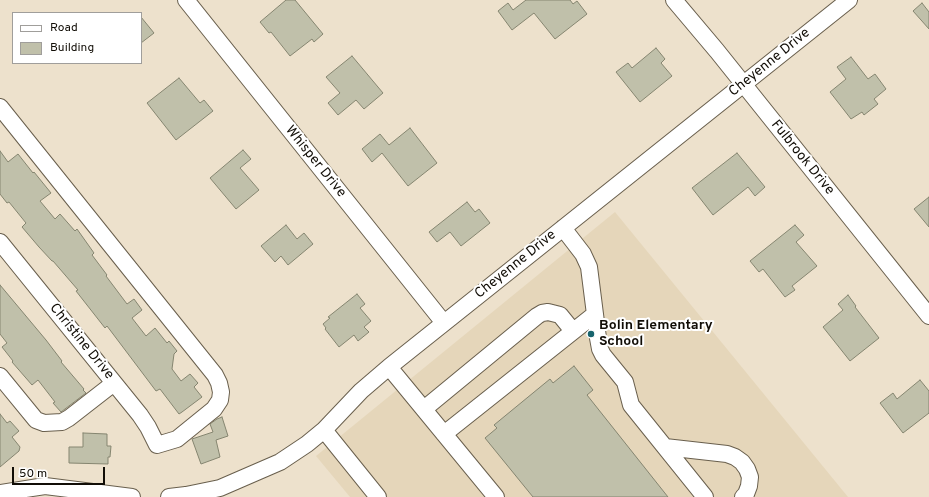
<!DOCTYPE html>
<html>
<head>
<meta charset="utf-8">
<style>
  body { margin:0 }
  #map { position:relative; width:929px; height:497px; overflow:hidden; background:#ede1cc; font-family:Overpass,sans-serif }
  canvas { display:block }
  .legend { position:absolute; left:12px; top:12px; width:130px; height:52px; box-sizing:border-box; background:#fff; border:1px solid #a09e9b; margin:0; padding:5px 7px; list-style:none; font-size:12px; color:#110d06 }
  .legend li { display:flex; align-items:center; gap:8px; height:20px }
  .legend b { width:20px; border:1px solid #a09e9b }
  .scale { position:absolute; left:12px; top:467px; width:93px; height:18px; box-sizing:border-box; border:2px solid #110d06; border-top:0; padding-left:5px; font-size:12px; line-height:14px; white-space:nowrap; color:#110d06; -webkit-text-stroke:3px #fff; paint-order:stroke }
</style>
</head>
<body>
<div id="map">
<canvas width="929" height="497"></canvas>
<ul class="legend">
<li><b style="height:5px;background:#fff"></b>Road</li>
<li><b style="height:11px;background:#c0c0aa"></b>Building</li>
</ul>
<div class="scale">50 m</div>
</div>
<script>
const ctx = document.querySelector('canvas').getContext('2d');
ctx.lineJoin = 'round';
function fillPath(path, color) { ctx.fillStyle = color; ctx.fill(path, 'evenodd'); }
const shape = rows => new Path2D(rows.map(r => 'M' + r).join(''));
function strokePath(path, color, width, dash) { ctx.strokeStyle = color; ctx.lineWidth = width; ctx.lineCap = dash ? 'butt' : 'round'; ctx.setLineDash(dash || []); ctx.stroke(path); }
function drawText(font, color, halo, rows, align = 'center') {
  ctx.font = font + ' Overpass,sans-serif'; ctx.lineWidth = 4; ctx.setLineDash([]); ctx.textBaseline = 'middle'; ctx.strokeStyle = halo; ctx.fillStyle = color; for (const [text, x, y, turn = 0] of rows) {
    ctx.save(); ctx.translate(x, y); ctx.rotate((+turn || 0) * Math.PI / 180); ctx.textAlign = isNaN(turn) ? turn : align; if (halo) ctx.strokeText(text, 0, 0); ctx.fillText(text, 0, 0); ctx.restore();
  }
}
fillPath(shape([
  [615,212,848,497,350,497,316,456]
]), '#e5d6ba');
const building = shape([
  [286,0,295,0,323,34,314,42,312,39,290,56,271,32,269,33,260,22,286,0],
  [526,0,570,0,573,4,577,1,587,14,555,39,534,13,512,30,498,11,508,3,513,10,526,0],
  [922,3,929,12,929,29,913,11,922,3],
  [141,17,154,33,141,43,141,17],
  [656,48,665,59,661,63,672,76,640,102,616,72,628,63,632,68,656,48],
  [352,56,383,93,364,109,356,100,338,115,328,103,340,93,326,77,352,56],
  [851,57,868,79,875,74,886,89,874,99,878,104,864,115,862,112,851,119,830,92,846,79,837,67,851,57],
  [179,78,200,103,204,100,213,111,176,140,147,103,179,78],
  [410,128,437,163,408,186,382,153,372,162,362,149,380,134,389,145,410,128],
  [243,150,251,159,240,168,259,190,236,209,210,178,243,150],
  [0,151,8,162,18,154,33,173,34,172,51,193,40,201,55,219,60,214,75,231,77,229,94,253,92,255,107,275,106,276,127,304,134,299,142,310,132,318,146,336,155,328,167,343,169,341,177,351,174,354,172,369,181,381,190,374,198,383,194,387,202,397,182,412,179,414,160,389,156,391,107,326,105,328,76,291,78,290,53,261,52,261,39,247,22,227,26,223,9,202,7,203,0,194,0,151],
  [737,153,765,187,755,196,748,187,713,215,692,188,737,153],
  [929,197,929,227,914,209,929,197],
  [467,202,475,212,479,209,490,223,461,246,450,232,437,242,429,232,467,202],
  [286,225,297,239,304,233,313,244,288,265,281,256,275,262,261,246,286,225],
  [795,225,804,235,796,242,817,266,792,286,795,290,785,297,763,269,759,272,750,261,795,225],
  [0,285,46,340,62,361,61,362,84,389,83,390,86,393,61,412,53,403,55,402,38,380,32,385,12,362,13,361,2,347,7,343,0,334,0,285],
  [357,294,365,304,360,308,371,321,364,327,369,332,358,341,354,335,339,347,325,329,326,328,323,324,330,318,328,317,357,294],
  [848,295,856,306,855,307,879,338,850,361,823,327,843,310,838,304,848,295],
  [574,366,593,390,587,395,668,497,533,497,485,438,497,428,494,425,550,379,553,383,574,366],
  [920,380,929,391,929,413,903,433,880,403,893,393,897,399,920,380],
  [0,414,7,423,10,421,19,431,12,437,20,447,19,451,0,467,0,414],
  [222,417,228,436,216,440,220,457,201,464,192,439,213,432,210,424,217,419,222,417],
  [83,433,107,434,107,446,111,446,110,457,108,457,108,464,69,463,69,447,83,447,83,433]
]);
fillPath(building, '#c0c0aa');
strokePath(building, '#858570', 1);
const minor = shape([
  [186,0,444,323],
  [674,0,717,51,929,316],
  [0,107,215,375,219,383,221,392,220,400,214,409,177,439,157,445,148,427,140,415,0,242],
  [563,228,583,254,589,267,598,338,600,349,603,355,625,382,631,405,705,497],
  [389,367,496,497],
  [0,376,36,420,44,423,62,422,69,418,114,383],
  [424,409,537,316,542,313,548,312,560,315,573,331],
  [324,430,378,497],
  [444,434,595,314],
  [665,447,727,454,735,457,742,462,747,469,750,477,749,486,746,494,743,497],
  [0,493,45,486,132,497],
  [169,497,186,495,220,488,280,462,307,444,324,430,361,391,389,367,849,0]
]);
strokePath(minor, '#695f4d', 18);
strokePath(minor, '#fff', 16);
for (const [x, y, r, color] of [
  [591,334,4,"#17646d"]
]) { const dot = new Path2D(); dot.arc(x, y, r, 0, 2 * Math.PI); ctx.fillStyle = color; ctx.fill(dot); strokePath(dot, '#fff', 1.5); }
drawText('14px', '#110d06', '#fff', [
  ["Cheyenne Drive",770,63,-39],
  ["Fulbrook Drive",802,158,51],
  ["Whisper Drive",315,162,51],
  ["Cheyenne Drive",516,265,-39],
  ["Christine Drive",81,342,51]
]);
drawText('bold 14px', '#110d06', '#fff', [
  ["Bolin Elementary",599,326],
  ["School",599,342]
], 'left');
</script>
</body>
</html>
